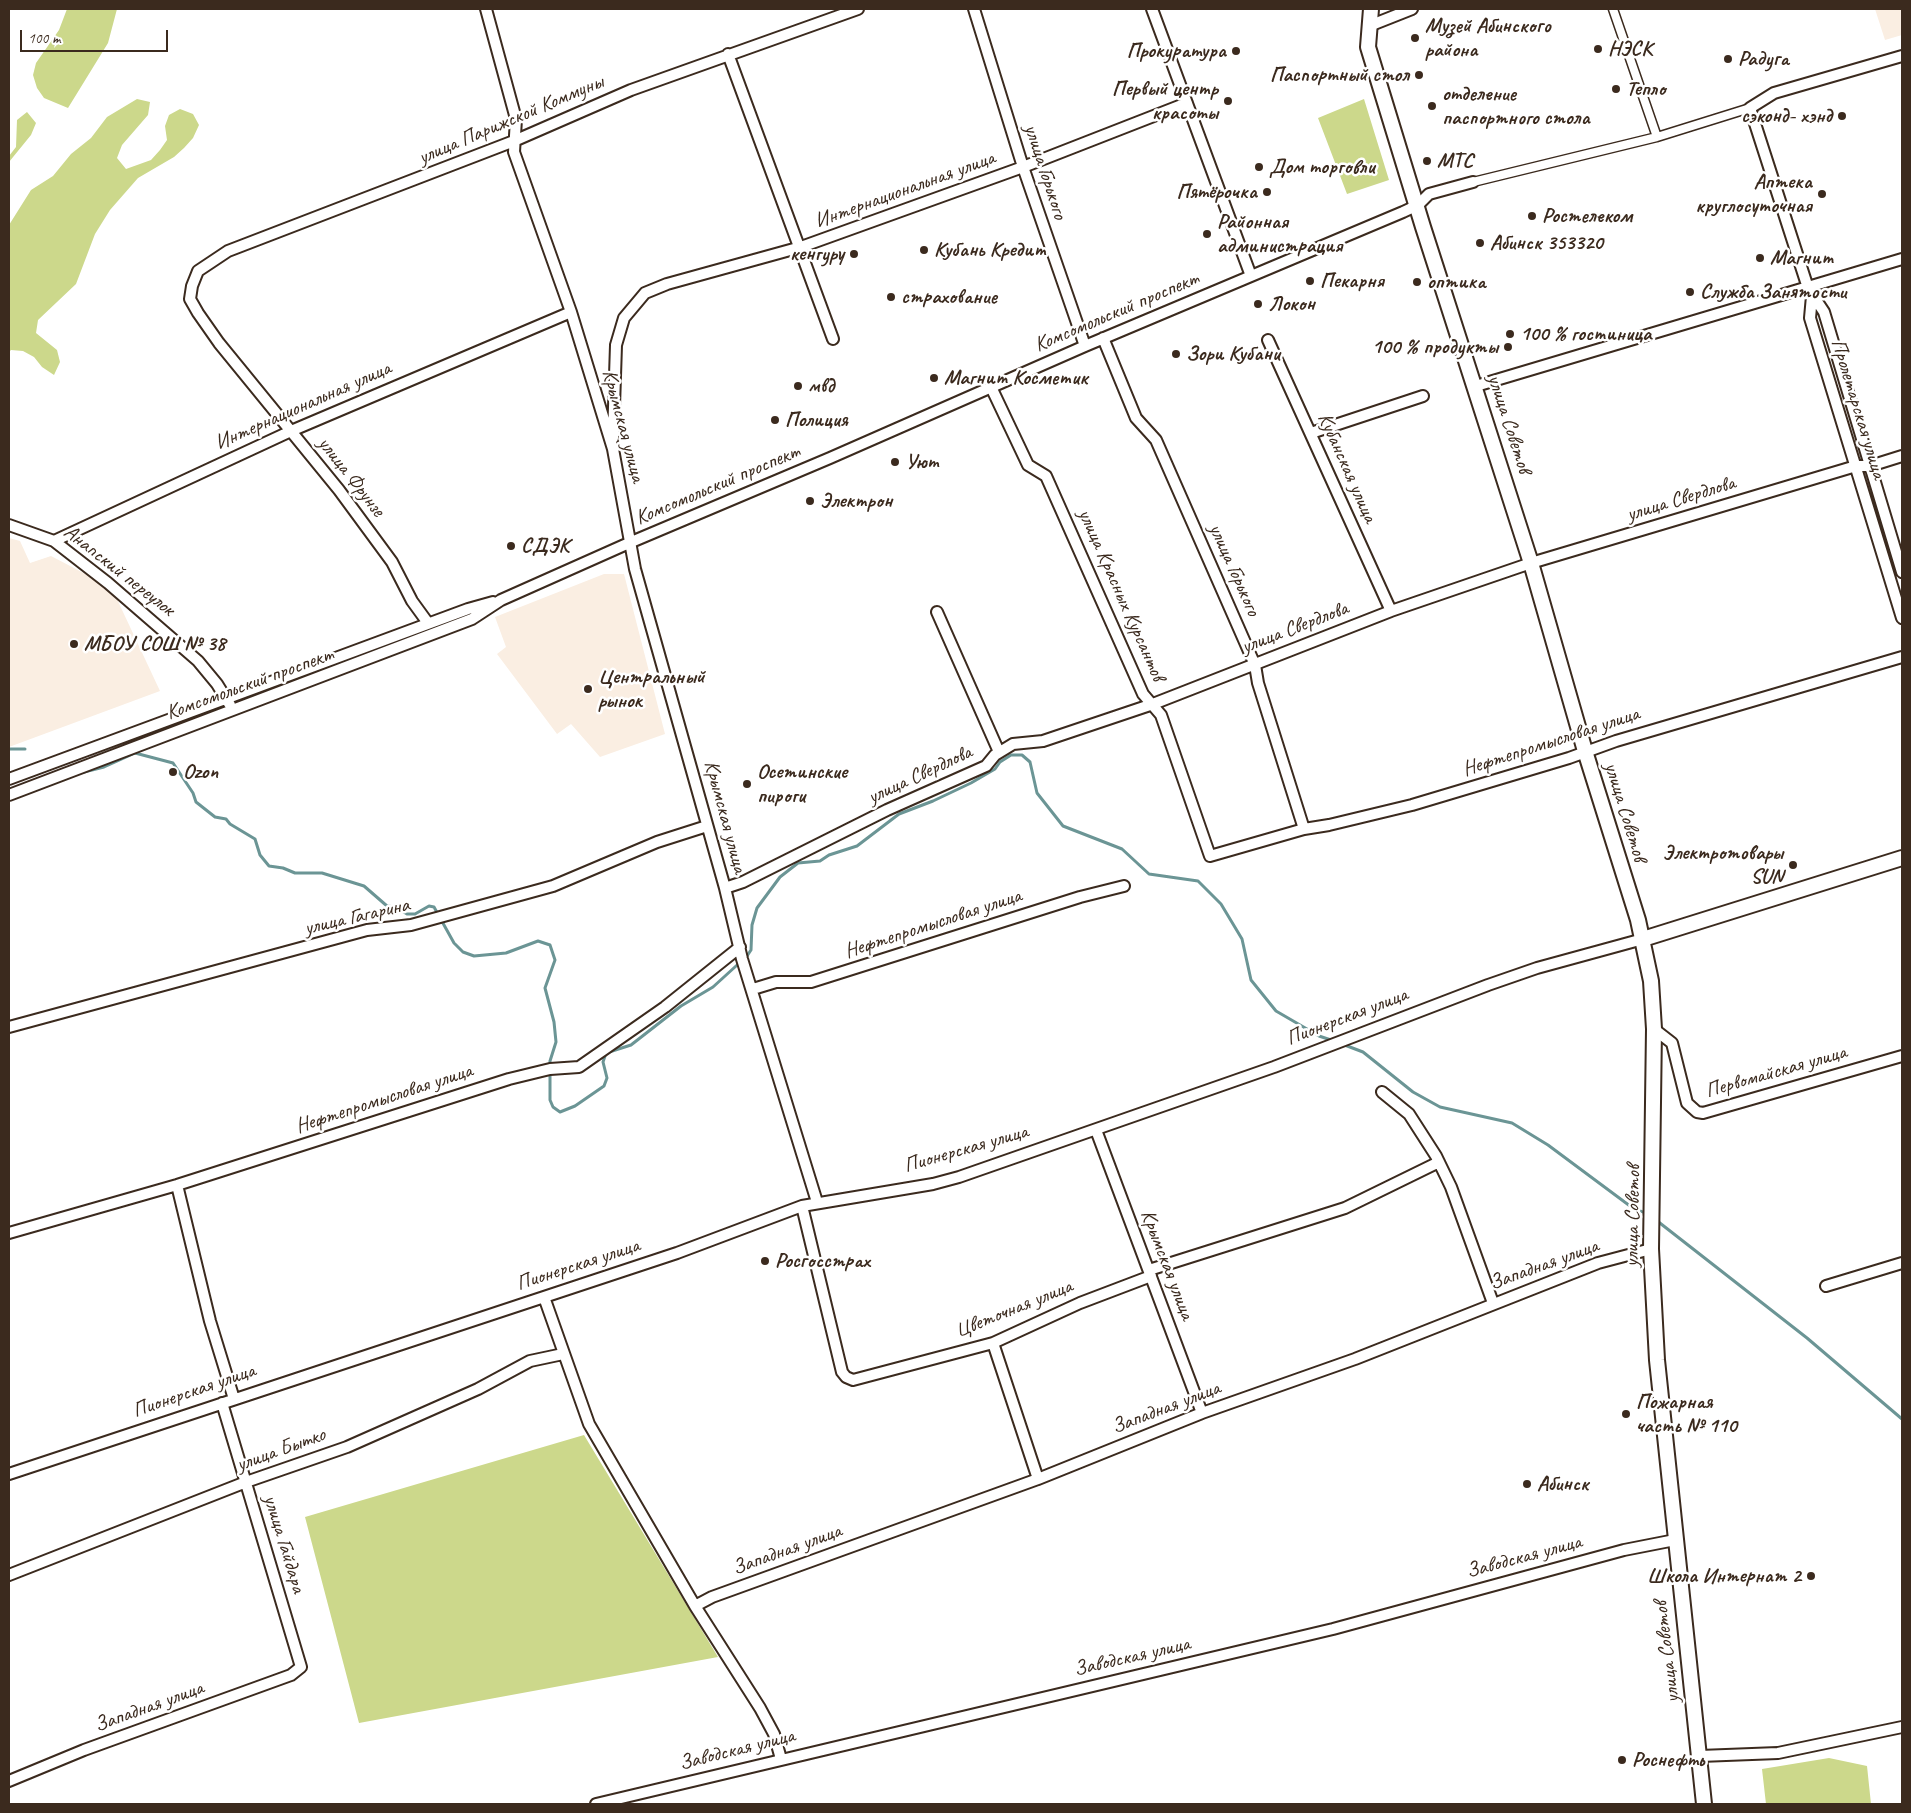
<!DOCTYPE html>
<html>
<head>
<meta charset="utf-8">
<style>
  body { margin:0 }
  #map { position:relative; width:1911px; height:1813px; overflow:hidden; background:#fff; font-family:Caveat,sans-serif }
  canvas { display:block }
  .frame { position:absolute; inset:0; border:10px solid #3b2a1e; pointer-events:none }
  .scale { position:absolute; left:20px; top:30px; width:148px; height:22px; box-sizing:border-box; border:2px solid #3b2a1e; border-top:0; padding-left:6px; font-size:15px; line-height:18px; white-space:nowrap; color:#3b2a1e; -webkit-text-stroke:4px #fff; paint-order:stroke }
</style>
</head>
<body>
<div id="map">
<canvas width="1911" height="1813"></canvas>
<div class="frame"></div>
<div class="scale">100 m</div>
</div>
<script>
const ctx = document.querySelector('canvas').getContext('2d');
ctx.lineJoin = 'round';
function fillPath(path, color) { ctx.fillStyle = color; ctx.fill(path, 'evenodd'); }
const shape = rows => new Path2D(rows.map(r => 'M' + r).join(''));
function strokePath(path, color, width, dash) { ctx.strokeStyle = color; ctx.lineWidth = width; ctx.lineCap = dash ? 'butt' : 'round'; ctx.setLineDash(dash || []); ctx.stroke(path); }
function drawText(font, color, halo, rows, align = 'center') {
  ctx.font = font + ' Caveat,sans-serif'; ctx.lineWidth = 5; ctx.setLineDash([]); ctx.textBaseline = 'middle'; ctx.strokeStyle = halo; ctx.fillStyle = color; for (const [text, x, y, turn = 0] of rows) {
    ctx.save(); ctx.translate(x, y); ctx.rotate((+turn || 0) * Math.PI / 180); ctx.textAlign = isNaN(turn) ? turn : align; if (halo) ctx.strokeText(text, 0, 0); ctx.fillText(text, 0, 0); ctx.restore();
  }
}
fillPath(shape([
  [1875,9,1902,9,1902,35,1885,40],
  [9,538,20,541,30,563,51,556,97,580,116,597,160,691,9,747],
  [604,574,624,574,665,734,600,757,571,724,557,734,497,654,506,647,495,617]
]), '#faeee2');
fillPath(shape([
  [67,9,117,9,108,43,68,108,44,98,37,88,33,75,36,63,59,30],
  [137,99,150,102,148,115,122,145,117,158,126,169,151,160,160,150,167,140,165,126,169,115,180,109,193,114,199,125,193,138,184,148,174,157,138,178,110,210,95,234,76,284,38,320,36,333,57,350,60,362,54,375,42,367,34,357,23,351,11,350,9,352,9,225,31,190,53,176,71,154,91,138,107,117],
  [1364,99,1389,180,1347,194,1318,118],
  [27,112,36,123,31,135,9,162,9,156,16,147,17,120],
  [584,1435,718,1657,359,1723,305,1517],
  [1829,1758,1867,1766,1871,1804,1766,1804,1762,1769]
]), '#ccd88b');
strokePath(shape([
  [9,749,25,749],
  [84,772,104,767,135,753,173,763,193,793,196,802,215,817,226,819,230,824,255,839,260,855,269,866,283,868,295,873,322,873,364,886,387,906,395,907,407,914,415,914,429,906,434,907,454,943,463,952,474,956,506,953,538,941,550,945,555,960,545,988,554,1022,556,1042,550,1061,550,1100,553,1107,560,1112,575,1106,604,1086,607,1078,603,1062,606,1053,631,1045,681,1006,713,987,747,956,751,950,752,925,757,908,780,877,798,863,820,861,829,855,857,846,899,814,933,801,971,783,995,769,1000,762,1011,755,1022,755,1030,762,1037,793,1063,826,1122,849,1149,874,1198,881,1221,904,1242,939,1251,980,1276,1011,1319,1036,1334,1041],
  [1342,1044,1363,1052,1413,1092,1440,1107,1512,1123,1548,1145,1630,1206,1647,1214],
  [1656,1220,1807,1338,1902,1419]
]), '#6b9595', 3);
const pedestrian = shape([
  [1613,9,1657,137],
  [1473,182,1657,137,1750,108]
]);
const minor = shape([
  [486,9,516,119,514,152,571,312,613,449,635,569,725,888,742,959,817,1202],
  [974,9,1023,167,1085,346],
  [1152,9,1251,276],
  [1369,26,1412,9],
  [728,54,833,339],
  [1902,56,1774,93,1750,108,1808,288,1824,312,1902,572],
  [1812,296,1810,318,1902,618],
  [1103,338,1136,418,1156,440,1255,665,1258,683,1304,829],
  [1268,340,1391,611],
  [1476,386,1902,259],
  [991,387,1028,465,1046,476,1143,694,1161,715,1210,856,1304,829,1329,825,1412,805,1569,758,1616,741,1902,657],
  [1311,433,1423,396],
  [613,438,616,345,624,318,645,293,667,284,801,247,1023,167,1187,103],
  [9,525,54,541,108,583,198,661,217,684,230,705],
  [54,541,291,431,571,312],
  [937,612,999,752],
  [428,623,412,601,392,562,339,490,219,343,198,313,190,299,192,286,198,271,228,251,514,141,631,90,858,9],
  [9,779,468,609,493,602],
  [9,795,472,619,501,600,629,543,830,458,1085,346,1403,212,1418,205,1429,194,1473,182],
  [725,888,743,882,887,810,986,766,995,755,1013,744,1043,741,1153,704,1391,611,1531,563,1856,466,1870,466,1902,456],
  [753,989,776,982,811,982,1080,897,1124,886],
  [9,1027,367,930,411,925,553,886,657,842,707,826],
  [1654,1029,1672,1043,1687,1103,1697,1112,1703,1113,1902,1056],
  [1382,1092,1409,1114,1436,1156,1451,1187,1493,1303],
  [1096,1130,1202,1413],
  [177,1185,210,1321,234,1399],
  [802,1206,842,1372,846,1377,853,1380,993,1343,1080,1303,1151,1276],
  [9,1233,177,1185,509,1079,550,1069,579,1067,665,1007,740,947],
  [1149,1270,1345,1208,1439,1162],
  [1826,1286,1902,1263],
  [544,1297,589,1424,695,1606,760,1708,774,1734,781,1759],
  [993,1343,1038,1479],
  [9,1474,677,1253,802,1206,933,1184,959,1177,1274,1067,1488,985,1537,968,1643,939],
  [9,1575,246,1482,347,1447,478,1389,530,1361,563,1354],
  [695,1606,712,1597,1038,1479,1202,1413,1355,1359,1598,1263,1651,1249],
  [1700,1756,1778,1753,1902,1727],
  [9,1781,84,1750,291,1675,301,1667,222,1403],
  [596,1804,1333,1629,1624,1550,1675,1540]
]);
const secondary = shape([
  [1371,9,1368,47,1423,227,1531,563,1585,751,1638,920,1651,981,1654,1029,1651,1249,1657,1360,1704,1804],
  [1643,939,1902,858]
]);
strokePath(pedestrian, '#3b2a1e', 11);
strokePath(minor, '#3b2a1e', 14);
strokePath(secondary, '#3b2a1e', 18);
strokePath(pedestrian, '#fff', 8);
strokePath(minor, '#fff', 10);
strokePath(secondary, '#fff', 14);
for (const [x, y, r, color] of [
  [1415,38,5,"#3b2a1e"],
  [1598,49,5,"#3b2a1e"],
  [1236,51,5,"#3b2a1e"],
  [1728,59,5,"#3b2a1e"],
  [1419,75,5,"#3b2a1e"],
  [1616,89,5,"#3b2a1e"],
  [1228,101,5,"#3b2a1e"],
  [1432,106,5,"#3b2a1e"],
  [1842,116,5,"#3b2a1e"],
  [1427,161,5,"#3b2a1e"],
  [1259,167,5,"#3b2a1e"],
  [1267,192,5,"#3b2a1e"],
  [1822,194,5,"#3b2a1e"],
  [1532,216,5,"#3b2a1e"],
  [1207,234,5,"#3b2a1e"],
  [1480,243,5,"#3b2a1e"],
  [924,250,5,"#3b2a1e"],
  [854,254,5,"#3b2a1e"],
  [1760,258,5,"#3b2a1e"],
  [1310,281,5,"#3b2a1e"],
  [1417,282,5,"#3b2a1e"],
  [1690,292,5,"#3b2a1e"],
  [891,297,5,"#3b2a1e"],
  [1258,304,5,"#3b2a1e"],
  [1510,334,5,"#3b2a1e"],
  [1508,347,5,"#3b2a1e"],
  [1176,354,5,"#3b2a1e"],
  [934,378,5,"#3b2a1e"],
  [798,386,5,"#3b2a1e"],
  [775,420,5,"#3b2a1e"],
  [895,462,5,"#3b2a1e"],
  [810,501,5,"#3b2a1e"],
  [511,546,5,"#3b2a1e"],
  [74,644,5,"#3b2a1e"],
  [588,689,5,"#3b2a1e"],
  [173,772,5,"#3b2a1e"],
  [747,784,5,"#3b2a1e"],
  [1793,865,5,"#3b2a1e"],
  [765,1261,5,"#3b2a1e"],
  [1626,1414,5,"#3b2a1e"],
  [1527,1484,5,"#3b2a1e"],
  [1811,1576,5,"#3b2a1e"],
  [1622,1760,5,"#3b2a1e"]
]) { const dot = new Path2D(); dot.arc(x, y, r, 0, 2 * Math.PI); ctx.fillStyle = color; ctx.fill(dot); strokePath(dot, '#fff', 2); }
drawText('bold 21px', '#3b2a1e', '#fff', [
  ["Музей Абинского",1425,26],
  ["района",1425,50],
  ["НЭСК",1608,49],
  ["Прокуратура",1226,51,"right"],
  ["Радуга",1738,59],
  ["Паспортный стол",1409,75,"right"],
  ["Первый центр",1218,89,"right"],
  ["красоты",1218,113,"right"],
  ["Тепло",1626,89],
  ["отделение",1442,94],
  ["паспортного стола",1442,118],
  ["сэконд- хэнд",1832,116,"right"],
  ["МТС",1437,161],
  ["Дом торговли",1269,167],
  ["Аптека",1812,182,"right"],
  ["круглосуточная",1812,206,"right"],
  ["Пятёрочка",1257,192,"right"],
  ["Ростелеком",1542,216],
  ["Районная",1217,222],
  ["администрация",1217,246],
  ["Абинск 353320",1490,243],
  ["Кубань Кредит",934,250],
  ["кенгуру",844,254,"right"],
  ["Магнит",1770,258],
  ["Пекарня",1320,281],
  ["оптика",1427,282],
  ["Служба Занятости",1700,292],
  ["страхование",901,297],
  ["Локон",1268,304],
  ["100 % гостиница",1520,334],
  ["100 % продукты",1498,347,"right"],
  ["Зори Кубани",1186,354],
  ["Магнит Косметик",944,378],
  ["мвд",808,386],
  ["Полиция",785,420],
  ["Уют",905,462],
  ["Электрон",820,501],
  ["СДЭК",521,546],
  ["МБОУ СОШ № 38",84,644],
  ["Центральный",598,677],
  ["рынок",598,701],
  ["Ozon",183,772],
  ["Осетинские",757,772],
  ["пироги",757,796],
  ["Электротовары",1783,853,"right"],
  ["SUN",1783,877,"right"],
  ["Росгосстрах",775,1261],
  ["Пожарная",1636,1402],
  ["часть № 110",1636,1426],
  ["Абинск",1537,1484],
  ["Школа Интернат 2",1801,1576,"right"],
  ["Роснефть",1632,1760]
], 'left');
drawText('21px', '#3b2a1e', '#fff', [
  ["улица Парижской Коммуны",511,120,-23],
  ["улица Горького",1045,172,72],
  ["Интернациональная улица",905,190,-20],
  ["Комсомольский проспект",1117,312,-23],
  ["Интернациональная улица",303,406,-24],
  ["Пролетарская улица",1858,409,73],
  ["улица Советов",1509,424,72],
  ["Крымская улица",623,426,75],
  ["Кубанская улица",1347,468,66],
  ["улица Фрунзе",351,477,52],
  ["Комсомольский проспект",718,485,-23],
  ["улица Свердлова",1681,499,-17],
  ["улица Горького",1234,570,66],
  ["Анапский переулок",119,571,38],
  ["улица Красных Курсантов",1121,595,66],
  ["улица Свердлова",1295,628,-21],
  ["Комсомольский проспект",250,684,-20],
  ["Нефтепромысловая улица",1551,742,-18],
  ["улица Свердлова",920,775,-25],
  ["улица Советов",1625,812,73],
  ["Крымская улица",725,817,75],
  ["улица Гагарина",357,917,-13],
  ["Нефтепромысловая улица",933,924,-18],
  ["Пионерская улица",1347,1017,-21],
  ["Первомайская улица",1776,1072,-16],
  ["Нефтепромысловая улица",384,1099,-18],
  ["Пионерская улица",966,1149,-16],
  ["улица Советов",1633,1216,-89],
  ["Пионерская улица",578,1265,-18],
  ["Крымская улица",1167,1265,69],
  ["Западная улица",1544,1265,-20],
  ["Цветочная улица",1014,1309,-22],
  ["Пионерская улица",194,1391,-19],
  ["Западная улица",1166,1408,-21],
  ["улица Бытко",281,1450,-20],
  ["улица Гайдара",284,1544,73],
  ["Западная улица",787,1550,-20],
  ["Заводская улица",1524,1557,-15],
  ["улица Советов",1667,1652,-97],
  ["Заводская улица",1132,1657,-13],
  ["Западная улица",149,1707,-20],
  ["Заводская улица",737,1750,-14]
]);
</script>
</body>
</html>
